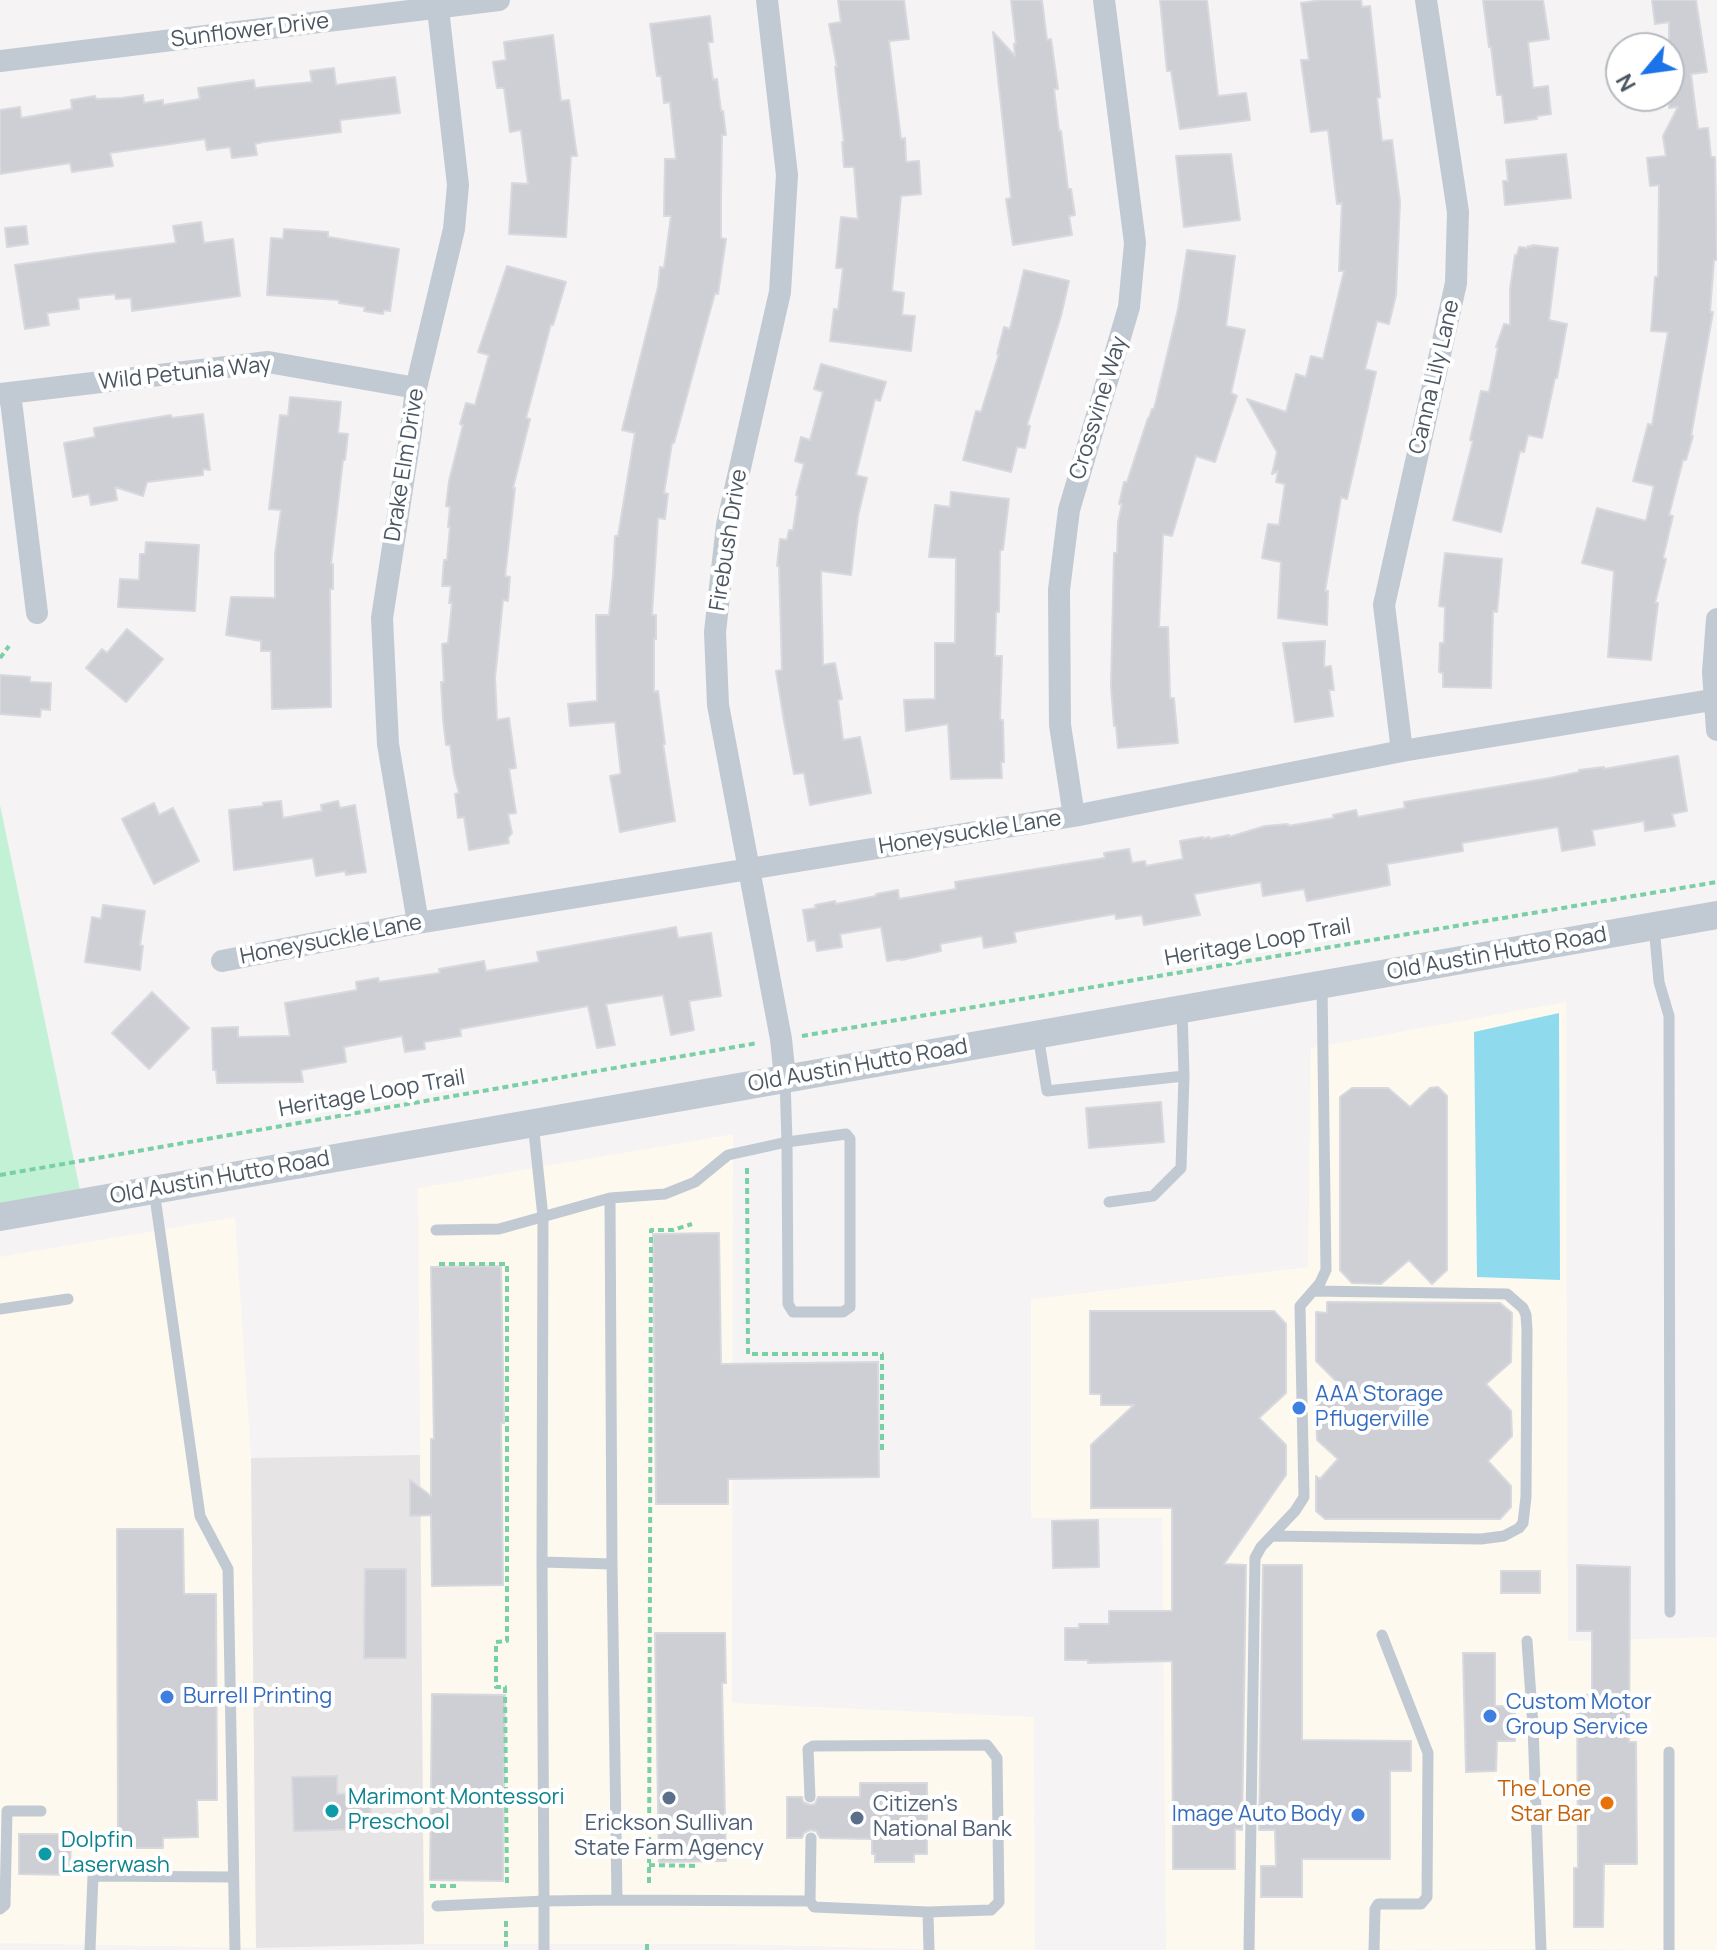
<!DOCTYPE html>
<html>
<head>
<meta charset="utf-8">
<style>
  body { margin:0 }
  #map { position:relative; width:1717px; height:1950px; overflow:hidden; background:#f5f3f3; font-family:Manrope,sans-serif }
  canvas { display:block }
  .north { position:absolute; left:1605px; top:32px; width:80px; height:80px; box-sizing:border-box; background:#fff; border:2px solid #b7bbc0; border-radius:50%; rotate:241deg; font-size:22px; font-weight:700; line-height:32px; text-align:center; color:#4a5661 }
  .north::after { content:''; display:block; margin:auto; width:28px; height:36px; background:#1a73e8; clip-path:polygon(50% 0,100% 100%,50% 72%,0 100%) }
</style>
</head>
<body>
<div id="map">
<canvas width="1717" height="1950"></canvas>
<div class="north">N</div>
</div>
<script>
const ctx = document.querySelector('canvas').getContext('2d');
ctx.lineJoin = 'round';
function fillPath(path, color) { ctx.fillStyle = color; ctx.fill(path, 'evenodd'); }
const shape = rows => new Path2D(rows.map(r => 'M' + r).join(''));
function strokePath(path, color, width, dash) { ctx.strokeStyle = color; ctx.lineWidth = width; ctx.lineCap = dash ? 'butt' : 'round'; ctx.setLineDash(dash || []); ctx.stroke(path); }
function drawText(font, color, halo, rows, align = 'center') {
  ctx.font = font + ' Manrope,sans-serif'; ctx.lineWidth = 8; ctx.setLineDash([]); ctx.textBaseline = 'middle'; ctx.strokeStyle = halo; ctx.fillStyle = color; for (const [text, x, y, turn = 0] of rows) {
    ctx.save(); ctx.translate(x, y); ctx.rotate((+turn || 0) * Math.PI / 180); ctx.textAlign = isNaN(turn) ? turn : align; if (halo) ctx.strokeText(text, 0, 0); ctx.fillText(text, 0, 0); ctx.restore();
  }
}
fillPath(shape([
  [1566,1002,1568,1641,1717,1637,1717,1950,1568,1949,1166,1950,1162,1518,1031,1518,1031,1299,1308,1267,1311,1048],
  [733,1134,732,1703,1034,1717,1035,1950,950,1950,732,1944,424,1944,418,1188],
  [235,1217,251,1458,256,1948,0,1943,0,1257]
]), '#fdf9ef');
fillPath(shape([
  [420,1455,424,1944,256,1948,251,1458]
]), '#e6e4e5');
fillPath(shape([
  [0,805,80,1190,0,1204]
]), '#c3f1d5');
fillPath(shape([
  [1559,1013,1560,1280,1477,1277,1474,1032]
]), '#90daee');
const building = shape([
  [838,0,904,0,909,39,889,41,901,139,905,138,906,162,919,161,921,194,901,196,892,291,904,293,902,315,915,316,911,351,830,341,834,309,838,310,843,268,836,268,841,217,858,219,854,167,844,167,842,142,844,142,835,67,837,67,829,24,841,22,838,0],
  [1011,0,1042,0,1047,40,1051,39,1058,89,1054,89,1059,131,1061,131,1068,189,1071,189,1075,215,1069,216,1072,235,1013,245,1006,199,1011,198,993,32,1015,56,1014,44,1016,44,1011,0],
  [1160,0,1207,0,1218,96,1246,93,1250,120,1180,129,1171,71,1167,71,1160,0],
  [1322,0,1361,0,1362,7,1370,6,1380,97,1377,98,1382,141,1392,140,1400,202,1396,295,1389,324,1377,321,1365,369,1376,372,1347,499,1341,497,1325,591,1328,591,1327,625,1278,618,1281,562,1262,558,1268,524,1279,525,1285,484,1276,482,1278,471,1272,474,1277,452,1247,399,1286,412,1296,374,1306,377,1311,356,1323,359,1344,271,1339,271,1342,203,1337,204,1328,130,1311,132,1301,60,1309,60,1301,3,1322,0],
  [1483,0,1543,0,1549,39,1528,42,1533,88,1548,86,1551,114,1537,116,1537,119,1505,123,1502,95,1497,95,1491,47,1489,47,1483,0],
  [1652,0,1696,0,1707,72,1691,74,1698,129,1708,128,1711,157,1715,157,1717,260,1714,260,1710,312,1713,312,1691,436,1693,436,1686,460,1683,460,1669,515,1673,516,1663,558,1666,559,1655,603,1658,603,1651,660,1608,657,1614,571,1582,563,1597,508,1646,521,1654,486,1633,481,1648,424,1652,425,1668,332,1651,331,1655,277,1658,277,1659,185,1650,186,1647,158,1666,156,1663,136,1678,107,1669,108,1669,22,1655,24,1652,0],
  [710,16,713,42,708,42,713,80,717,79,721,111,723,111,726,135,722,135,721,197,721,238,726,239,718,294,715,293,674,443,672,443,664,493,668,494,665,519,658,518,652,615,656,615,656,639,654,639,654,692,658,691,665,744,663,744,675,821,620,832,610,776,621,774,615,722,570,726,568,704,597,701,596,615,609,615,613,576,615,536,618,536,635,433,622,430,658,287,660,267,664,268,671,216,664,216,665,159,676,159,670,102,664,103,661,76,657,76,650,24,710,16],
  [553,35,561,101,569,100,577,156,571,156,566,237,509,234,512,183,528,184,521,130,510,132,504,88,497,88,493,62,506,60,504,42,553,35],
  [334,68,336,85,395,77,400,113,340,120,341,132,263,142,255,144,257,155,232,158,230,147,207,150,205,139,110,153,113,166,72,172,70,163,0,174,0,110,20,107,21,118,72,109,71,100,95,96,96,99,122,98,143,95,144,103,163,100,163,105,200,99,198,88,254,80,255,88,312,82,310,71,334,68],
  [1231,154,1240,220,1184,227,1176,156,1231,154],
  [1566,154,1571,198,1505,205,1503,181,1508,181,1506,160,1566,154],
  [201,222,204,243,233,239,240,296,132,311,131,298,116,299,115,294,78,298,79,309,47,313,49,325,25,329,15,265,89,254,176,243,173,226,201,222],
  [26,226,28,244,7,247,5,228,26,226],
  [284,229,328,232,328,237,399,249,390,311,384,310,383,314,364,311,365,307,339,303,339,300,267,295,271,238,283,239,284,229],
  [1532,245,1558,248,1549,320,1567,324,1557,378,1555,378,1542,438,1528,435,1524,452,1520,451,1501,532,1453,520,1473,441,1470,440,1481,391,1489,392,1498,347,1496,347,1504,324,1510,325,1510,289,1515,255,1517,255,1519,247,1528,248,1528,246,1532,247,1532,245],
  [1187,250,1235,256,1226,326,1245,330,1231,393,1237,396,1215,462,1196,456,1172,536,1163,534,1159,627,1168,627,1170,698,1174,698,1178,743,1118,748,1116,726,1114,726,1111,686,1114,553,1117,553,1118,522,1122,504,1119,504,1124,482,1127,482,1148,418,1149,418,1152,409,1154,409,1178,309,1187,250],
  [507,266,566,282,553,325,551,324,526,418,530,419,513,488,515,488,505,576,510,577,508,601,503,600,495,678,497,720,509,718,516,768,509,769,516,813,508,814,512,833,508,838,509,843,469,850,464,817,458,818,455,794,459,793,454,774,450,745,446,745,443,719,441,682,444,682,442,644,448,643,452,603,449,603,451,586,442,586,444,560,447,560,450,527,448,527,450,507,446,506,449,481,463,425,460,424,466,403,475,405,489,355,478,352,507,266],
  [1024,270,1069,281,1061,316,1027,425,1030,426,1025,448,1017,447,1011,472,963,460,976,411,981,412,999,354,997,354,1004,327,1010,329,1024,270],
  [821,364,886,382,880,401,875,399,856,475,867,478,858,516,851,575,821,571,823,665,835,663,842,699,838,700,843,740,860,737,871,793,810,805,804,773,794,774,784,721,776,671,782,670,779,566,777,566,780,539,787,540,789,530,793,530,798,496,796,495,804,464,795,461,801,437,810,440,823,392,814,389,821,364],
  [290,397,341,402,338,433,348,434,345,460,343,460,331,564,333,564,333,589,330,589,331,707,272,709,271,651,261,651,261,641,226,635,231,597,275,598,275,554,281,510,269,509,280,415,288,416,290,397],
  [203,414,210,470,203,469,203,475,147,482,143,496,115,487,117,500,91,505,89,494,73,497,64,443,95,437,94,428,171,415,172,418,203,414],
  [951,492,1009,499,1003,550,1000,550,999,612,996,612,995,656,1002,656,1000,720,1003,720,1004,762,1001,762,1002,778,951,779,948,724,906,731,904,700,935,699,935,643,955,643,956,558,929,557,935,505,950,507,951,492],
  [146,542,199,545,195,611,118,607,120,579,139,580,140,554,145,554,146,542],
  [1445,553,1502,559,1497,612,1493,611,1491,688,1443,687,1443,673,1439,672,1440,643,1444,643,1445,607,1439,606,1445,553],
  [127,629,163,659,126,702,86,668,102,649,107,653,127,629],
  [1325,641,1324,667,1331,666,1334,690,1329,690,1333,716,1295,722,1283,643,1325,641],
  [0,675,30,677,30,682,51,683,50,710,41,709,40,717,0,714,0,675],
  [1678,756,1687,811,1672,814,1675,826,1645,831,1644,821,1592,830,1595,845,1562,851,1558,827,1521,833,1462,843,1463,851,1387,864,1390,885,1307,901,1304,889,1263,896,1261,882,1194,894,1200,915,1144,925,1142,915,1116,919,1115,914,1014,932,1016,942,984,948,982,936,940,944,941,951,902,960,899,959,887,961,881,927,840,934,842,947,817,951,815,940,808,941,803,910,816,908,815,905,835,901,836,904,876,896,876,894,898,890,899,899,956,889,955,882,1105,858,1104,853,1129,849,1132,863,1145,861,1146,866,1183,859,1180,841,1203,837,1203,839,1209,837,1210,839,1229,835,1229,837,1265,826,1288,824,1288,826,1334,818,1333,815,1356,810,1358,817,1405,808,1404,802,1550,778,1579,772,1579,770,1604,767,1604,769,1678,756],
  [281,801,283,818,322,811,321,805,338,801,340,808,355,805,366,872,346,875,345,871,316,876,313,858,234,870,229,810,263,806,263,803,281,801],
  [154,803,159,815,173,808,199,861,154,884,122,819,154,803],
  [103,905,145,911,140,945,143,946,140,970,85,962,92,917,101,919,103,905],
  [676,927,678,938,711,933,721,996,689,1001,694,1030,671,1035,663,995,606,1004,615,1045,597,1048,588,1006,460,1029,461,1036,424,1042,425,1049,405,1052,402,1036,344,1047,346,1062,301,1070,303,1082,217,1083,216,1070,213,1070,212,1028,238,1027,238,1037,290,1036,285,1003,357,990,356,982,378,978,379,982,440,973,439,969,484,961,486,971,539,962,537,952,676,927],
  [152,992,189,1028,149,1069,112,1033,152,992],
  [1438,1087,1447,1096,1447,1270,1432,1284,1409,1260,1381,1284,1352,1283,1340,1270,1340,1097,1352,1088,1388,1088,1410,1107,1430,1088,1438,1087],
  [1161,1102,1164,1142,1089,1148,1086,1108,1161,1102],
  [719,1233,721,1364,878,1362,879,1477,728,1479,728,1504,656,1504,653,1234,719,1233],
  [501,1266,504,1423,501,1423,503,1585,432,1586,431,1515,410,1516,410,1480,431,1496,431,1439,434,1439,431,1267,501,1266],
  [1327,1302,1500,1303,1512,1313,1511,1362,1486,1384,1511,1411,1512,1436,1488,1461,1511,1486,1511,1507,1500,1519,1325,1519,1316,1511,1316,1476,1320,1479,1338,1459,1317,1440,1316,1407,1338,1383,1316,1361,1316,1312,1327,1313,1327,1302],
  [1090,1311,1274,1311,1286,1324,1286,1393,1259,1418,1286,1445,1286,1475,1224,1564,1246,1565,1242,1830,1235,1829,1235,1869,1173,1869,1172,1661,1088,1663,1088,1660,1065,1660,1065,1628,1079,1628,1079,1624,1109,1624,1109,1611,1172,1611,1172,1508,1091,1508,1091,1445,1134,1405,1101,1405,1101,1394,1090,1394,1090,1311],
  [1098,1520,1099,1567,1053,1568,1052,1521,1098,1520],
  [117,1529,183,1529,184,1594,216,1594,217,1800,197,1800,198,1837,163,1838,163,1848,135,1848,135,1838,118,1838,117,1529],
  [1263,1565,1302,1565,1302,1740,1411,1741,1411,1771,1390,1771,1390,1859,1302,1859,1302,1897,1261,1897,1261,1866,1276,1866,1275,1830,1259,1830,1263,1565],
  [1577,1565,1630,1567,1629,1742,1636,1742,1637,1864,1604,1864,1603,1927,1574,1927,1574,1868,1578,1868,1577,1695,1592,1695,1592,1631,1577,1631,1577,1565],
  [365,1569,406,1569,406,1658,364,1658,365,1569],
  [1501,1571,1540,1571,1540,1593,1501,1593,1501,1571],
  [655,1633,725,1633,726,1683,722,1683,726,1861,659,1862,655,1633],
  [1463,1653,1495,1653,1495,1706,1515,1706,1515,1741,1497,1741,1496,1771,1466,1772,1463,1653],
  [432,1694,505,1695,503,1881,430,1880,432,1694],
  [337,1776,337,1794,370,1793,371,1829,294,1831,292,1777,337,1776],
  [860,1783,927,1783,927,1854,914,1854,914,1862,875,1862,875,1854,872,1854,872,1839,820,1838,816,1831,810,1830,804,1833,802,1838,787,1838,787,1797,802,1797,803,1802,810,1805,815,1804,818,1797,860,1797,860,1783],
  [19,1834,71,1834,70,1875,19,1874,19,1834]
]);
fillPath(building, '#cdcfd5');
strokePath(building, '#d7d9de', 2);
strokePath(shape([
  [0,658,9,646],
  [802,1036,1717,882],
  [747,1168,748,1354,882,1354,882,1454],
  [0,1175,758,1043],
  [439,1264,507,1264,507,1641,496,1642,496,1687,505,1687,507,1885,505,1885],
  [649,1865,697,1866],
  [649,1883,651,1230,673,1230,692,1224],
  [430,1886,456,1886],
  [506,1921,506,1950],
  [647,1950,647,1941]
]), '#7ad0a6', 4, [6, 4]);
strokePath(shape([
  [1654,926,1659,982,1669,1016,1670,1612],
  [1038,1035,1047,1091,1184,1076,1182,1010],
  [533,1123,543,1217,542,1562],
  [154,1190,200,1516,228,1569,235,1950],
  [610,1198,612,1564],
  [1109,1202,1153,1196,1181,1168,1184,1076],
  [436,1230,499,1229,610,1198,665,1194,695,1182,728,1155,787,1142,846,1134,850,1139,850,1307,843,1312,793,1312,788,1304,787,1142,785,1079],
  [0,1309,68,1299],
  [1272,1536,1481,1539,1504,1536,1519,1528,1523,1523,1526,1497,1527,1330,1526,1315,1523,1308,1507,1294,1313,1291],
  [1527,1641,1533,1726,1541,1950],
  [1669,1752,1669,1950],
  [810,1797,808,1749,813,1746,987,1745,997,1758,999,1902,991,1910,928,1912,929,1950],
  [811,1838,810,1901,814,1907,928,1912],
  [617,1900,810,1901],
  [437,1906,544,1901,617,1900,612,1564,542,1562,544,1901,544,1950],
  [0,1909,5,1905,7,1811,41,1811],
  [90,1950,93,1876,233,1877],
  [1249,1950,1255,1558,1261,1547,1295,1511,1304,1497,1300,1306,1320,1283,1326,1270,1322,985],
  [1374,1950,1375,1909,1378,1904,1421,1904,1427,1897,1428,1753,1382,1635]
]), '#c1cad2', 11);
strokePath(shape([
  [767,0,787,175,780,292,727,525,715,632,718,705,781,1039,785,1078],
  [0,61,499,0],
  [10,393,37,613],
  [0,394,268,362,416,388],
  [1717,619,1713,672,1717,730],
  [1402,751,1384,605,1456,283,1458,212,1426,0],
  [1074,816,1060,725,1059,590,1069,510,1129,307,1135,243,1104,0],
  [418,923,388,744,382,618,411,431,416,388,454,229,458,185,438,9],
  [222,961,418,923,1074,816,1402,751,1717,699]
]), '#c1cad2', 22);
strokePath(shape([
  [0,1217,1717,915]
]), '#c1cad2', 28);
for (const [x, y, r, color] of [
  [1299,1408,8,"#3f7fe0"],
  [167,1697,8,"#3f7fe0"],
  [1490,1716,8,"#3f7fe0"],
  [669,1798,8,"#5c6f8a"],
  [1607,1803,8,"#e8710a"],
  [332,1811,8,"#0f9aa8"],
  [1358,1815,8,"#3f7fe0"],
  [857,1818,8,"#5c6f8a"],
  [45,1854,8,"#0f9aa8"]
]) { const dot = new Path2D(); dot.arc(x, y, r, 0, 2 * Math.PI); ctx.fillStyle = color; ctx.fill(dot); strokePath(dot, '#fff', 3); }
drawText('22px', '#4a5661', '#fff', [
  ["Sunflower Drive",250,31,-7],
  ["Wild Petunia Way",185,374,-6],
  ["Canna Lily Lane",1435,377,-77],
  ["Crossvine Way",1099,408,-73],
  ["Drake Elm Drive",405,465,-81],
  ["Firebush Drive",729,540,-81],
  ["Honeysuckle Lane",970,833,-9],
  ["Honeysuckle Lane",331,940,-11],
  ["Heritage Loop Trail",1258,943,-10],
  ["Old Austin Hutto Road",1497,954,-10],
  ["Old Austin Hutto Road",858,1066,-10],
  ["Heritage Loop Trail",372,1094,-10],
  ["Old Austin Hutto Road",220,1178,-10]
]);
drawText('22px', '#366cbe', '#fff', [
  ["AAA Storage",1315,1395],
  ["Pflugerville",1315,1420],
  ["Burrell Printing",183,1697],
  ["Custom Motor",1506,1703],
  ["Group Service",1506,1728],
  ["Image Auto Body",1342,1815,"right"]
], 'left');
drawText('22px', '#c56008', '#fff', [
  ["The Lone",1591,1790],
  ["Star Bar",1591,1815]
], 'right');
drawText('22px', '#0d838f', '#fff', [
  ["Marimont Montessori",348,1798],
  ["Preschool",348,1823],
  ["Dolpfin",61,1841],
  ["Laserwash",61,1866]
], 'left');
drawText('22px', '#4e5e75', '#fff', [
  ["Citizen's",873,1805],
  ["National Bank",873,1830],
  ["Erickson Sullivan",669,1824,"center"],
  ["State Farm Agency",669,1849,"center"]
], 'left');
</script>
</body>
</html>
